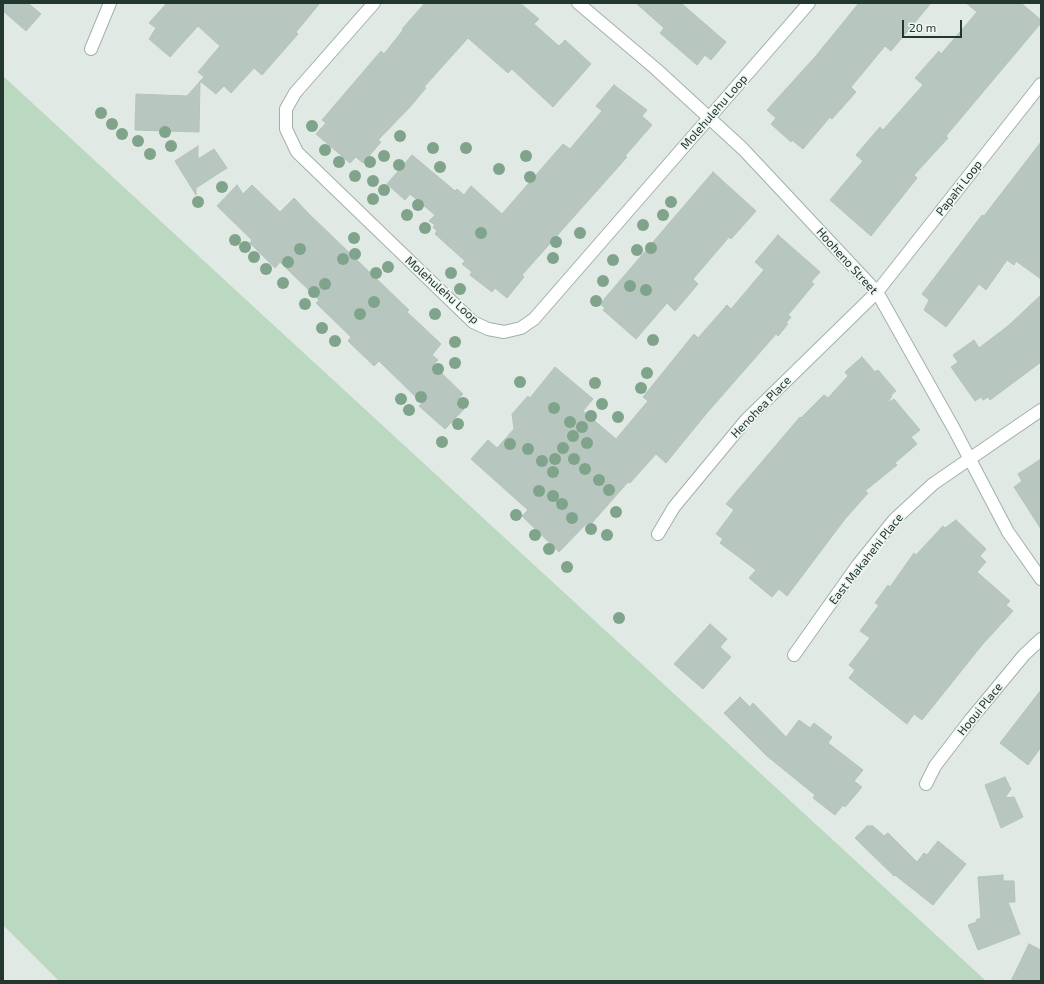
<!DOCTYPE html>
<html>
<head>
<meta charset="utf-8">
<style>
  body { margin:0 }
  #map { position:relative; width:1044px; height:984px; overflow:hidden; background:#e0e9e4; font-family:"Exo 2",sans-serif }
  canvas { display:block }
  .frame { position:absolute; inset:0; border:4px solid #223730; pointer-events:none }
  .scale { position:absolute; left:902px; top:20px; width:60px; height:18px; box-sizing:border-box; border:2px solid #223730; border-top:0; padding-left:5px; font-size:12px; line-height:14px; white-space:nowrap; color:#223730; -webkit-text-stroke:3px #f0f6f2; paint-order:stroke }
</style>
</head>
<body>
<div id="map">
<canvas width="1044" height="984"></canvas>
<div class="frame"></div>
<div class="scale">20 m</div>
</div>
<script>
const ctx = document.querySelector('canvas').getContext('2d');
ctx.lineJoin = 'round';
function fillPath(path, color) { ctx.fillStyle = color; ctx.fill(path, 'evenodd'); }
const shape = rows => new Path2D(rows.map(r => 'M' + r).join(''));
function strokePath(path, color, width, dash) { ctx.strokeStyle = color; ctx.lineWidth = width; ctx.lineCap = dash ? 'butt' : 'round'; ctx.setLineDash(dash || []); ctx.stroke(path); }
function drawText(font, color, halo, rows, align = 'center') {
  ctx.font = font + ' "Exo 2",sans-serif'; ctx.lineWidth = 3.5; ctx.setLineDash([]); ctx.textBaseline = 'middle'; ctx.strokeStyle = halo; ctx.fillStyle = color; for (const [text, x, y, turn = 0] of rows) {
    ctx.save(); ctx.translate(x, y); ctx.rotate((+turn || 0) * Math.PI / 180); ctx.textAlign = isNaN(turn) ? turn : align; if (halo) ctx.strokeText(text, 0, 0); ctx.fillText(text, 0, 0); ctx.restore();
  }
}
fillPath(shape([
  [3,76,986,981,59,981,3,925]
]), '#bbd8c1');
const building = shape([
  [3,3,28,3,41,14,26,31,3,11,3,3],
  [167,3,320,3,296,32,298,34,262,75,254,68,231,93,224,86,216,94,200,81,199,132,135,130,136,94,187,96,204,77,198,72,220,46,198,26,170,57,149,39,156,28,149,23,167,3],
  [425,3,520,3,539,19,534,24,559,46,565,40,591,64,553,107,512,69,508,73,468,38,424,87,426,88,409,108,378,140,381,142,363,163,356,157,350,163,316,134,326,123,322,120,381,51,384,54,403,30,402,29,425,3],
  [636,3,681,3,726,42,711,60,705,55,697,65,660,33,664,28,636,3],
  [859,3,931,3,891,51,885,46,851,87,856,92,832,119,830,117,803,149,792,140,791,142,771,124,776,118,767,110,815,57,859,3],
  [966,3,1021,3,1041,20,1041,23,946,136,948,138,914,175,917,178,871,236,830,200,863,161,856,155,880,127,883,130,923,85,915,78,939,51,941,54,977,12,966,3],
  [614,85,647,110,642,116,652,125,625,156,627,157,522,275,524,277,507,298,495,288,492,292,470,275,472,272,462,264,465,261,435,234,437,231,433,227,435,225,429,221,435,215,410,194,405,200,387,184,412,155,455,191,457,189,464,195,471,186,502,214,563,144,570,149,602,111,596,106,614,85],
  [1041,142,1041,279,1016,261,1014,265,1007,260,986,290,979,284,946,327,924,310,929,300,922,294,982,215,984,216,1041,142],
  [198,146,198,159,214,149,227,168,196,188,196,195,175,161,198,146],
  [713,172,756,211,731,239,729,237,693,279,698,284,675,311,667,303,636,339,603,310,605,308,600,304,713,172],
  [237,185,243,194,252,185,280,212,294,198,309,214,409,310,407,312,441,344,432,355,438,360,433,365,463,394,456,401,464,409,445,429,419,406,422,403,379,361,374,366,348,341,351,337,316,303,319,300,280,262,275,268,250,243,252,240,217,206,237,185],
  [778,235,820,272,811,282,814,284,788,315,791,317,786,323,788,324,778,336,776,334,706,414,666,463,656,454,630,483,628,482,590,525,587,523,559,552,522,516,528,510,471,459,488,440,497,448,514,429,512,414,528,396,530,398,555,367,593,399,583,411,616,439,648,401,643,397,694,334,698,338,727,305,731,309,764,270,755,262,778,235],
  [1041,295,1041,362,990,400,988,397,983,400,981,397,975,401,951,367,958,362,953,355,974,340,979,348,1008,326,1041,295],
  [862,357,875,372,878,370,896,391,891,395,892,396,887,403,894,399,920,430,911,437,917,444,895,463,897,465,865,491,868,493,845,519,787,596,779,589,772,597,749,578,756,570,720,543,723,539,716,534,734,510,726,504,800,417,801,418,824,395,828,398,848,376,845,372,862,357],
  [1041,459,1041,529,1014,487,1022,481,1018,474,1041,459],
  [956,520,986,549,980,556,986,562,977,572,1010,601,1006,605,1013,611,982,645,922,720,914,714,907,724,849,678,855,670,849,665,870,638,860,631,879,605,875,603,888,585,890,587,914,553,916,555,943,526,945,528,956,520],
  [710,624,727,639,720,647,731,657,703,689,674,664,710,624],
  [1041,690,1041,747,1028,765,1000,743,1041,690],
  [740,697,750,707,753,703,786,737,799,720,810,728,814,723,832,737,828,743,863,770,854,781,862,787,845,807,843,805,835,815,813,798,815,795,767,756,724,713,740,697],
  [1005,777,1011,789,1005,798,1014,797,1023,817,1001,828,985,785,1005,777],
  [867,826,873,826,884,836,888,833,917,862,924,853,927,855,938,841,966,864,933,905,895,875,894,876,855,838,867,826],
  [1003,875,1003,881,1014,881,1015,902,1008,902,1020,934,978,950,968,925,977,922,976,920,981,918,978,877,1003,875],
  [1029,944,1041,950,1041,981,1011,981,1029,944]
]);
fillPath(building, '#b8c6c0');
strokePath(building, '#b3c2bb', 1);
const street = shape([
  [374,3,295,93,286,109,286,129,297,152,473,322,488,329,504,332,521,328,534,319,809,3],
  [578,3,656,69,743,149,877,292,954,429,1008,532,1041,579],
  [91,49,110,3],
  [658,534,674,507,746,420,877,292,1041,84],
  [794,655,857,566,894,520,933,484,1041,410],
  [926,784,935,766,971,719,1024,655,1041,639]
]);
strokePath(street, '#a3b0aa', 14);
strokePath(street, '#fff', 12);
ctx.fillStyle = '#80a38b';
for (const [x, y] of [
  [101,113],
  [112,124],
  [312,126],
  [165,132],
  [122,134],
  [400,136],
  [138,141],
  [171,146],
  [433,148],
  [466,148],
  [325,150],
  [150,154],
  [384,156],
  [526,156],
  [339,162],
  [370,162],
  [399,165],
  [440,167],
  [499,169],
  [355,176],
  [530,177],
  [373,181],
  [222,187],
  [384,190],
  [373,199],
  [198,202],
  [671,202],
  [418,205],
  [407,215],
  [663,215],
  [643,225],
  [425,228],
  [481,233],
  [580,233],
  [354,238],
  [235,240],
  [556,242],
  [245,247],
  [651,248],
  [300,249],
  [637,250],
  [355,254],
  [254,257],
  [553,258],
  [343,259],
  [613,260],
  [288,262],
  [388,267],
  [266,269],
  [376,273],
  [451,273],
  [603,281],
  [283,283],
  [325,284],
  [630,286],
  [460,289],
  [646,290],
  [314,292],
  [596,301],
  [374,302],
  [305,304],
  [360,314],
  [435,314],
  [322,328],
  [653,340],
  [335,341],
  [455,342],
  [455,363],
  [438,369],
  [647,373],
  [520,382],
  [595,383],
  [641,388],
  [421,397],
  [401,399],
  [463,403],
  [602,404],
  [554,408],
  [409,410],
  [591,416],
  [618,417],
  [570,422],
  [458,424],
  [582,427],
  [573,436],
  [442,442],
  [587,443],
  [510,444],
  [563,448],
  [528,449],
  [555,459],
  [574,459],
  [542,461],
  [585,469],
  [553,472],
  [599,480],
  [609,490],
  [539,491],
  [553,496],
  [562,504],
  [616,512],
  [516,515],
  [572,518],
  [591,529],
  [535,535],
  [607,535],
  [549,549],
  [567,567],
  [619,618]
]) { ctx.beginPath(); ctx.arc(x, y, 6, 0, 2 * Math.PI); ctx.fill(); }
drawText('12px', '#223730', '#f0f6f2', [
  ["Molehulehu Loop",714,112,-49],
  ["Papahi Loop",959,188,-52],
  ["Hooheno Street",847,261,48],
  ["Molehulehu Loop",442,290,42],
  ["Henohea Place",761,407,-46],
  ["East Makahehi Place",866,559,-52],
  ["Hooui Place",980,709,-51]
]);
</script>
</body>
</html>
